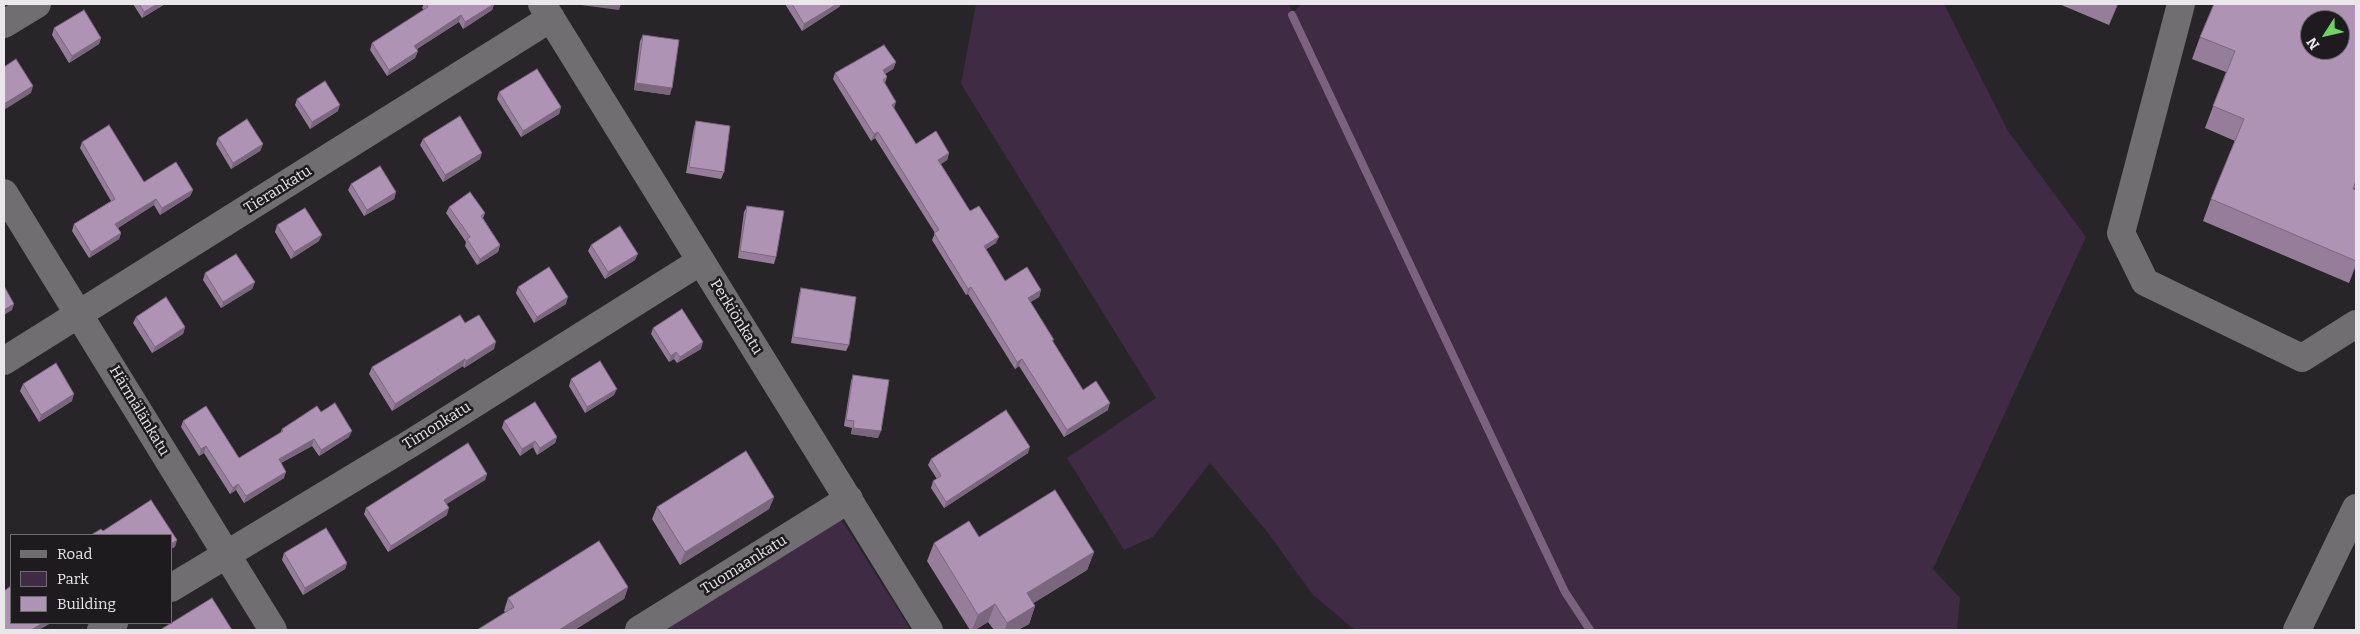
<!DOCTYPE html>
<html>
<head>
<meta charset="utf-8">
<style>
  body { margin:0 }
  #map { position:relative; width:2360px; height:634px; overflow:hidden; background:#272528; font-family:Bitter,serif }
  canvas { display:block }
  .frame { position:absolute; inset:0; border:5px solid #e9e7e9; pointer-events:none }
  .legend { position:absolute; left:10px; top:534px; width:162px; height:90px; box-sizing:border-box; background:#1e1b1e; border:1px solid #6f6d6f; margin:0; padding:6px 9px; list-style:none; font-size:15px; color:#e9e7e9 }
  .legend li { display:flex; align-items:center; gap:10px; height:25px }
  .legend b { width:25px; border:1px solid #6f6d6f }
  .north { position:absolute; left:2300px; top:10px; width:50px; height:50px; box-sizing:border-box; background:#1e1b1e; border:1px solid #6f6d6f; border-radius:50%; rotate:235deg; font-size:14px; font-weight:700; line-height:20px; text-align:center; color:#e9e7e9 }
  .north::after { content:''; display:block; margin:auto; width:18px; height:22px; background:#6ed361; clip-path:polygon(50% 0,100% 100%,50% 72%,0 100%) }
</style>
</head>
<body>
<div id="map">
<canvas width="2360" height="634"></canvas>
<div class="frame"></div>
<ul class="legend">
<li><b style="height:6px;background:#716e71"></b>Road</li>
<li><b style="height:14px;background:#3f2b43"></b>Park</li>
<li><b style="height:14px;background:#af93b4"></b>Building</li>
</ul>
<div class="north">N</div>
</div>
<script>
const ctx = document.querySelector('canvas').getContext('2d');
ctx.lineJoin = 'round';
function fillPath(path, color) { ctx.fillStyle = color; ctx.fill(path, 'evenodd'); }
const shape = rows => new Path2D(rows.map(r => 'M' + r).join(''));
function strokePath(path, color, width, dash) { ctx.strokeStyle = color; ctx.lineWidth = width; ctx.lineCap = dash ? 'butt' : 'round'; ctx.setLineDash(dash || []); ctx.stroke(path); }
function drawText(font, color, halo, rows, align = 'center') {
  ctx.font = font + ' Bitter,serif'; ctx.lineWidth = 5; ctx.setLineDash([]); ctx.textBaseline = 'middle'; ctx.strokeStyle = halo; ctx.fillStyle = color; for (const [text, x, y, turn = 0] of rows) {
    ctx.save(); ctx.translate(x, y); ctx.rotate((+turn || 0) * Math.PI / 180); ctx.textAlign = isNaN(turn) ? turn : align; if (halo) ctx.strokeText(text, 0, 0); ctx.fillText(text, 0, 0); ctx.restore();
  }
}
fillPath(shape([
  [976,4,1289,4,1292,14,1301,4,1944,4,2008,131,2086,237,1933,569,1960,598,1957,630,1355,630,1313,595,1268,533,1210,463,1153,537,1124,550,1067,458,1156,398,961,84],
  [840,517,911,630,658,630]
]), '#3f2b43');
strokePath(shape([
  [1292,15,1565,592,1590,630]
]), '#7c6281', 8);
strokePath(shape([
  [542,4,929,630],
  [2181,4,2121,233,2145,282,2302,358,2356,324],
  [4,24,37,4],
  [4,193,273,630],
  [4,361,551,18],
  [171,588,413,442,701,261],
  [101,630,114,623],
  [639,630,849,499],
  [2297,630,2356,508]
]), '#716e71', 28);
fillPath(shape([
  [133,4,165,4,142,18],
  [424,4,494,4,492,10,463,29,459,22,417,49,418,51,415,58,387,76,370,50,372,43,424,10,422,8],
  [785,4,841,4,839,7,802,31],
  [2059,4,2118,4,2109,25],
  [2356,4,2356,184,2354,190,2356,190,2356,265,2349,283,2203,221,2211,199,2235,141,2205,128,2226,72,2192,59,2200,37],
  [54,28,101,38,99,44,69,63,52,35],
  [643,35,670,95,634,90,640,41],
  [896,62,893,69,885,74,887,77,885,83,894,109,916,144,949,153,947,160,941,164,970,211,996,243,986,249,1005,281,1041,290,1039,297,1030,302,1053,342,1083,390,1108,410,1064,437,1019,366,1015,369,968,294,966,295,932,240,935,233,875,138,871,141,833,79,835,73],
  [499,92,561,107,559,114,521,137,497,99],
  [297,99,338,111,310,129,295,105],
  [696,121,724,172,721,179,686,173,694,127],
  [218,138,263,144,260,151,231,169,216,144],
  [423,139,480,159,443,182,420,145],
  [82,142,144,182,193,190,190,196,160,215,154,205,118,228,121,233,119,239,89,258,72,231,74,224,111,201,80,148],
  [351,184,396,192,394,199,364,216,348,190],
  [747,206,776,257,774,264,738,258,744,212],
  [449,207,485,213,483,218,500,245,498,252,477,265,465,246,466,242,446,213],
  [277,225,319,241,291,259,275,232],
  [591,245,635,260,605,279,588,251],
  [205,273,255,282,252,289,221,308,203,280],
  [518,287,566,304,534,323,516,293],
  [801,288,849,345,846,351,791,343,799,295],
  [136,317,185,327,183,334,152,353,133,323],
  [465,323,494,349,464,368,463,366,392,411,369,374,372,367],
  [653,328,701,349,677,363,674,359,669,362,651,334],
  [853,375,878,438,851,434,852,428,844,426,851,381],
  [571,379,614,395,585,413,569,386],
  [23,384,72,401,39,422,20,391],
  [321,412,349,437,319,456,312,446,281,463,284,478,244,503,236,490,230,494,204,453,199,456,181,427,183,421,239,458,280,433,282,429],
  [504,421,557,437,555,443,537,455,533,447,520,456,502,428],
  [1028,453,944,508,931,488,933,481,937,479,928,465,931,459],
  [487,474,485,480,446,504,447,515,388,552,364,514,366,508],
  [774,497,769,509,680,565,652,519,657,507],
  [979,537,1094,552,1087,570,1033,603,1035,606,1029,624,1018,630,994,630,988,622,975,630,970,630,927,561,934,543],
  [284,553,347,563,345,569,303,595,282,560],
  [628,587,624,599,505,612,504,611,508,598]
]), '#967e9b');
fillPath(shape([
  [157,4,165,4,142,18,144,12],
  [494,4,492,10,463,29,465,22],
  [582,4,621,4,619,10,581,5],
  [837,4,841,4,839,7,802,31,804,24],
  [2117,4,2118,4,2109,25],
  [461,15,459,22,412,52,414,46],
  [101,38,99,44,69,63,72,56],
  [418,51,415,58,387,76,389,70],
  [896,62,893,69,880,77,883,70],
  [636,83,672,88,670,95,634,90],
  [33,86,31,93,4,110,4,104],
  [896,102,894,109,892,105],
  [340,105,338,111,310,129,312,122],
  [561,107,559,114,521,137,523,131],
  [878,132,875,138,871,141,874,134],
  [263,144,260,151,231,169,233,163],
  [482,153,480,159,443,182,445,175],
  [949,153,947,160,936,167,938,160],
  [193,190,190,196,160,215,162,208],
  [396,192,394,199,364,216,367,210],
  [156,199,154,205,113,231,115,224],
  [121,233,119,239,89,258,91,252],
  [322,235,319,241,291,259,294,252],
  [999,237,996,243,982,252,984,246],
  [500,245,498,252,477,265,480,259],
  [638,254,635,260,605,279,608,272],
  [2356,262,2356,265,2349,283],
  [255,282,252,289,221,308,223,302],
  [971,287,968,294,966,295,968,289],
  [1041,290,1039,297,1026,305,1028,298],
  [568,297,566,304,534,323,537,317],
  [14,304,12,310,4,315,4,310],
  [185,327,183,334,152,353,155,347],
  [496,342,494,349,464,368,466,361],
  [703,342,701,349,677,363,680,357],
  [676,352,674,359,669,362,671,356],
  [465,359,463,366,392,411,395,404],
  [1022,359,1019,366,1015,369,1017,362],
  [617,389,614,395,585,413,587,407],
  [74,394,72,401,39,422,41,415],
  [1110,403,1108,410,1064,437,1067,430],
  [853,428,881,431,878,438,851,434],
  [352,431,349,437,319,456,321,450],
  [557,437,555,443,537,455,540,448],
  [314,439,312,446,277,465,279,459],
  [535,441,533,447,520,456,522,449],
  [206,446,204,453,199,456,201,449],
  [1030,447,1028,453,944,508,946,502],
  [286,472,284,478,244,503,246,496],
  [487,474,485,480,442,507,444,500],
  [238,484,236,490,230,494,233,488],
  [774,497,769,509,680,565,685,552],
  [449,508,447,515,388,552,391,546],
  [177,540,175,547,171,549,171,544],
  [1094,552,1087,570,1021,611,1027,593],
  [347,563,345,569,303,595,305,588],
  [628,587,624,599,575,630,559,630],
  [995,604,988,622,975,630,972,630,978,615],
  [1035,606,1029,624,1018,630,1005,630,1007,623],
  [43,623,51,623,39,630,31,630]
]), '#7a677e');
const building = shape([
  [139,4,157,4,144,12,139,4],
  [426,4,494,4,465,22,461,15,414,46,418,51,389,70,372,43,428,7,426,4],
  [792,4,837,4,804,24,792,4],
  [2214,4,2356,4,2356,181,2353,189,2356,190,2356,261,2211,199,2244,119,2213,106,2235,51,2200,37,2214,4],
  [2310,20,2340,20,2340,50,2310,50,2310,20],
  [84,10,101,38,72,56,54,28,84,10],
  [643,35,679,40,672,88,636,83,643,35],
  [884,45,896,62,883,70,887,77,883,80,896,102,892,105,916,144,936,131,949,153,938,160,970,211,979,206,999,237,984,246,1005,281,1027,267,1041,290,1028,298,1054,340,1052,340,1083,390,1096,381,1110,403,1067,430,1022,359,1017,362,971,287,968,289,934,233,939,230,878,132,874,134,835,73,884,45],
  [16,59,33,86,4,104,4,67,16,59],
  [537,69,561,107,523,131,499,92,537,69],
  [325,81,340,105,312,122,297,99,325,81],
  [460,116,482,153,445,175,423,139,460,116],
  [247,119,263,144,233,163,218,138,247,119],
  [696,121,730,126,724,172,689,167,696,121],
  [109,125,144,182,176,162,193,190,162,208,156,199,115,224,121,233,91,252,74,224,115,199,82,142,109,125],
  [380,166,396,192,367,210,351,184,380,166],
  [470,192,485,213,481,216,500,245,480,259,467,239,470,237,449,207,470,192],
  [747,206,784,211,776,257,740,251,747,206],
  [305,208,322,235,294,252,277,225,305,208],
  [620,226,638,254,608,272,591,245,620,226],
  [236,254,255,282,223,302,205,273,236,254],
  [549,267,568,297,537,317,518,287,549,267],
  [4,286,14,304,4,310,4,286],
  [801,288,856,297,849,345,793,337,801,288],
  [166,297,185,327,155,347,136,317,166,297],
  [682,309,703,342,680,357,676,352,671,356,653,328,682,309],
  [460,315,465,323,479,315,496,342,466,361,465,359,395,404,372,367,460,315],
  [600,361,617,389,587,407,571,379,600,361],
  [56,363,74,394,41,415,23,384,56,363],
  [853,375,889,380,881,431,853,428,854,421,846,420,853,375],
  [535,402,557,437,540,448,535,441,522,449,504,421,535,402],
  [335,403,352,431,321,450,314,439,279,459,286,472,246,496,238,484,233,488,206,446,201,449,183,421,206,406,239,458,283,431,282,429,317,406,321,412,335,403],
  [1006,410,1030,447,946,502,933,481,941,476,931,459,1006,410],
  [468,443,487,474,444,500,449,508,391,546,366,508,468,443],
  [746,451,774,497,685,552,657,507,746,451],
  [1055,490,1094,552,1027,593,1035,606,1007,623,995,604,978,615,934,543,969,521,979,537,1055,490],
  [151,500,177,540,171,544,171,535,91,535,101,529,103,531,151,500],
  [326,528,347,563,305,588,284,553,326,528],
  [599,541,628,587,559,630,477,630,514,607,508,598,599,541],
  [11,586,11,623,43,623,31,630,4,630,4,591,11,586],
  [212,598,232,630,160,630,212,598]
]);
fillPath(building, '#af93b4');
strokePath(building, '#7a677e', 1);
drawText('15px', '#e9e7e9', '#1e1b1e', [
  ["Tierankatu",278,190,-32],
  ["Perkiönkatu",736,317,58],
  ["Härmälänkatu",139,411,59],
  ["Timonkatu",437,426,-32],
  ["Tuomaankatu",744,565,-32]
]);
</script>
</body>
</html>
